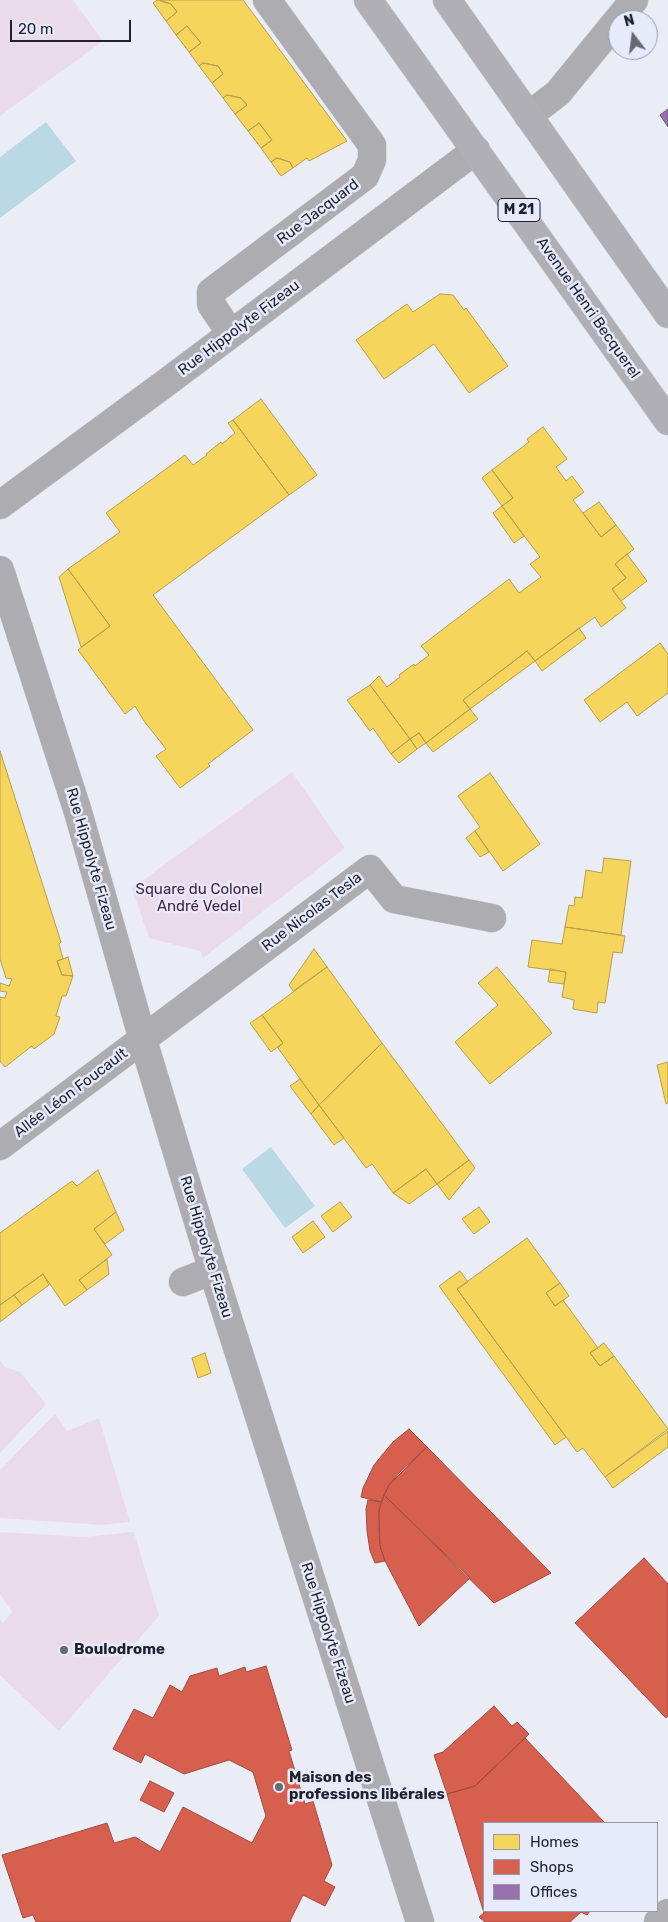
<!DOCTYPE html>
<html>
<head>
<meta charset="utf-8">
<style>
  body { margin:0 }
  #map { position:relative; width:668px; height:1922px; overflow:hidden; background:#ebedf6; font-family:Rubik,sans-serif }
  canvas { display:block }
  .legend { position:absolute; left:483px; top:1822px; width:175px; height:90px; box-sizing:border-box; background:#e6eafb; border:1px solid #969aa8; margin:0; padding:6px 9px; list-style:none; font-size:15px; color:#1f212b }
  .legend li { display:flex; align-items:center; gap:10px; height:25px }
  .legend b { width:25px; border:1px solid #969aa8 }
  .north { position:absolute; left:608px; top:10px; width:50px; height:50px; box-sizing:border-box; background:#e6eafb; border:1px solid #969aa8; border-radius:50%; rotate:345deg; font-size:14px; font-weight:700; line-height:20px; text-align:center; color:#1f212b }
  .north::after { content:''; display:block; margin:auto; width:18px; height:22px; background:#666872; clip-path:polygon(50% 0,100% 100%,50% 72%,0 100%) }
  .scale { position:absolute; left:10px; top:20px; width:121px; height:22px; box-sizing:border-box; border:2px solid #1f212b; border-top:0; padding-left:6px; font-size:15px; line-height:18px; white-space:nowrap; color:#1f212b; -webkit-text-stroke:4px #e6eafb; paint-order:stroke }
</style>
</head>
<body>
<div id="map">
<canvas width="668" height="1922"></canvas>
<ul class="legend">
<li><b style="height:14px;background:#f6d55c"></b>Homes</li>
<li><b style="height:14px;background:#d6604d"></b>Shops</li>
<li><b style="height:14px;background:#9970ab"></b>Offices</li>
</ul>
<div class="north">N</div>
<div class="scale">20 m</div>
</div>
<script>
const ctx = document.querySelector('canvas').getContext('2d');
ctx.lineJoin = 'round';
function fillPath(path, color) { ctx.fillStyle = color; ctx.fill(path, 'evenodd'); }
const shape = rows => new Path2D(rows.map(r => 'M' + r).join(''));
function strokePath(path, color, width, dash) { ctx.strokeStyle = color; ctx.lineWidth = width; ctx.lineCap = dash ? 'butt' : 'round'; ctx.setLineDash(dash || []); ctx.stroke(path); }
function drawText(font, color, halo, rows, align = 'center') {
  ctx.font = font + ' Rubik,sans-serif'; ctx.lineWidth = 5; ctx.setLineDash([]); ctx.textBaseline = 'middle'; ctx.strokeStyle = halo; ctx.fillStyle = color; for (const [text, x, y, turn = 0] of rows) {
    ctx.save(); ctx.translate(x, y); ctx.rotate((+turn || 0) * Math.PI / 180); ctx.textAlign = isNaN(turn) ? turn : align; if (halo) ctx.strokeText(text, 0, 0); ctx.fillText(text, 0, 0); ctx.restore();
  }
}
fillPath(shape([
  [0,0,73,0,103,41,0,116],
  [292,772,345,848,203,958,200,951,149,938,132,888],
  [0,1360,5,1367,20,1372,46,1404,0,1453],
  [55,1414,67,1431,99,1418,130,1522,102,1525,0,1518,0,1470],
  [0,1532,83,1537,134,1532,159,1616,59,1731,0,1675,0,1619,3,1623,12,1612,0,1594]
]), '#eadbeb');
fillPath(shape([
  [46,122,76,161,0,218,0,157],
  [271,1147,315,1206,285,1228,242,1169]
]), '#bbd9e4');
const homes = shape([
  [157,0,171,4,177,12,166,21,153,3,157,0],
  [160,0,243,0,347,141,309,161,307,158,293,168,290,162,277,158,271,162,261,148,272,140,259,123,248,131,235,114,247,105,241,98,227,95,223,98,212,83,223,74,218,66,203,63,199,66,189,52,201,43,187,26,176,35,166,21,177,12,171,4,160,0],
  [187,26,201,43,189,52,176,35,187,26],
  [203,63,218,66,223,74,212,83,199,66,203,63],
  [227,95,241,98,247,105,235,114,223,98,227,95],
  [259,123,272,140,261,148,248,131,259,123],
  [277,158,290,162,293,168,281,176,271,162,277,158],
  [440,294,453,295,464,310,466,308,508,366,469,393,434,344,384,379,356,340,407,304,413,312,440,294],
  [261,399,317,475,289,495,233,420,261,399],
  [233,420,289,495,153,595,253,730,208,764,210,766,180,788,156,756,166,749,144,721,135,706,125,714,78,650,110,626,68,569,120,532,106,513,185,455,193,465,207,455,206,454,221,442,222,444,235,433,228,423,233,420],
  [543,427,567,459,556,467,566,481,572,476,584,492,573,500,601,537,616,525,634,549,615,564,626,578,612,589,626,608,601,627,595,617,535,661,527,651,463,700,470,709,426,743,419,733,410,739,370,685,379,676,387,687,400,677,399,675,414,664,415,666,429,655,421,646,509,579,519,593,541,577,530,564,540,557,502,506,513,498,492,470,529,442,527,439,543,427],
  [492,470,513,498,502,506,482,478,492,470],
  [599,502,616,525,601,537,583,513,599,502],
  [502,506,524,536,514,543,493,513,502,506],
  [627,554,647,581,621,601,612,589,626,578,615,564,627,554],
  [68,569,110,626,81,647,59,577,68,569],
  [579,628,586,638,542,671,535,661,579,628],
  [660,643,668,654,668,693,637,716,627,702,600,722,584,700,660,643],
  [527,651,535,661,470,709,463,700,527,651],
  [370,685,410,739,391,754,373,728,370,731,347,700,370,685],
  [470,709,478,719,433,752,426,743,470,709],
  [419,733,426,743,417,749,410,739,419,733],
  [410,739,417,749,399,763,391,754,410,739],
  [0,751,61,942,59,944,63,959,57,961,62,975,73,976,66,996,62,996,56,1016,60,1017,54,1034,34,1049,32,1046,5,1067,0,1061,0,997,5,998,7,992,0,991,0,983,9,986,12,979,6,978,0,959,0,751],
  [490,773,540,844,503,871,475,831,480,827,458,796,490,773],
  [475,831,489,852,480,857,466,838,475,831],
  [604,858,631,861,621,935,565,927,569,905,574,906,575,897,582,898,586,870,602,873,604,858],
  [565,927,625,936,622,953,613,952,605,1003,598,1002,597,1013,573,1009,574,1000,562,997,566,972,528,967,532,940,562,944,565,927],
  [314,949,327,967,293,991,289,985,314,949],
  [68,957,73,976,62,975,57,961,68,957],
  [327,967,382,1043,319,1105,278,1048,283,1043,262,1015,327,967],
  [497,967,552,1033,490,1084,455,1042,498,1005,478,983,497,967],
  [550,969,566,972,564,984,548,982,550,969],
  [262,1015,283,1043,271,1052,250,1023,262,1015],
  [382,1043,469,1160,437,1184,426,1169,393,1193,372,1164,366,1168,319,1105,382,1043],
  [668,1062,668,1103,666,1104,657,1065,668,1062],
  [300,1079,319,1105,311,1114,290,1086,300,1079],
  [319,1105,344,1138,334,1145,311,1114,319,1105],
  [469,1160,475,1168,449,1200,437,1184,469,1160],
  [426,1169,437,1184,409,1204,393,1193,426,1169],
  [98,1170,116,1212,94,1229,112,1255,79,1280,87,1290,65,1306,43,1274,0,1305,0,1233,72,1181,77,1186,98,1170],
  [340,1202,352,1217,333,1232,321,1216,340,1202],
  [479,1207,490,1222,474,1234,462,1219,479,1207],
  [116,1212,124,1230,105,1244,94,1229,116,1212],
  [313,1221,325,1237,303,1253,292,1237,313,1221],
  [527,1238,560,1283,546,1293,555,1306,563,1300,598,1348,590,1353,600,1366,614,1356,668,1429,605,1477,583,1448,577,1452,457,1289,527,1238],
  [107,1259,109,1274,87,1290,79,1280,107,1259],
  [460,1271,468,1282,457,1289,566,1437,555,1445,439,1286,460,1271],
  [43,1274,49,1285,22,1305,14,1295,43,1274],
  [560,1283,569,1296,555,1306,546,1293,560,1283],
  [14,1295,22,1305,0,1322,0,1305,14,1295],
  [604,1343,614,1356,600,1366,590,1353,604,1343],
  [205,1353,211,1373,198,1378,192,1358,205,1353],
  [668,1431,668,1447,613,1488,605,1477,668,1431]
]);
fillPath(homes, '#f6d55c');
strokePath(homes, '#b69f4d', 1);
const shops = shape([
  [409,1429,427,1447,389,1485,381,1502,361,1497,363,1488,374,1465,393,1442,409,1429],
  [427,1447,551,1573,494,1603,384,1495,389,1485,400,1472,427,1447],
  [384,1495,470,1578,419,1626,385,1561,380,1546,379,1511,384,1495],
  [368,1500,381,1502,379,1511,379,1531,380,1546,385,1561,375,1563,370,1551,367,1531,366,1509,368,1500],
  [644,1558,668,1584,668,1716,666,1718,575,1623,644,1558],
  [266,1666,292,1750,289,1751,305,1804,313,1801,332,1865,324,1881,335,1887,325,1906,303,1895,290,1921,291,1922,36,1922,33,1915,23,1918,2,1855,107,1823,114,1843,135,1837,160,1852,183,1807,252,1843,266,1816,253,1772,229,1760,184,1774,145,1754,141,1763,113,1749,134,1709,153,1718,170,1685,182,1692,190,1676,217,1668,219,1676,245,1667,246,1672,266,1666],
  [494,1706,512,1726,517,1722,529,1734,475,1786,447,1794,434,1755,443,1752,494,1706],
  [525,1738,605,1823,484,1823,484,1911,590,1911,587,1915,581,1912,570,1922,485,1922,479,1917,484,1913,447,1794,475,1786,525,1738],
  [150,1781,174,1793,164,1812,140,1800,150,1781]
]);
fillPath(shops, '#d6604d');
strokePath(shops, '#9f4d43', 1);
const offices = shape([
  [668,109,668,127,660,115,668,109]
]);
fillPath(offices, '#9970ab');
strokePath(offices, '#745885', 1);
const street = shape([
  [528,116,558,93,634,0],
  [231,334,211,304,211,292,365,176,372,160,372,145,267,0],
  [0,505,167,382,476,150],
  [0,570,78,812,143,1040,216,1281,420,1922],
  [0,1146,370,869,394,899,492,918],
  [183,1282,213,1270],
  [658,1922,668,1913]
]);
const primary = shape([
  [368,0,668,421],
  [447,0,668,314]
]);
strokePath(street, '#c7c9d1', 29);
strokePath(primary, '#c7c9d1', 29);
strokePath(street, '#adacb1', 28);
strokePath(primary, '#b0afb6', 28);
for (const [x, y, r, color] of [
  [64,1650,5,"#666872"],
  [279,1787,5,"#666872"]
]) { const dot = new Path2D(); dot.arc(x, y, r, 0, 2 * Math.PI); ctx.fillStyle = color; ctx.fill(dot); strokePath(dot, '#e6eafb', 2); }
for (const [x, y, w] of [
  [519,210,42]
]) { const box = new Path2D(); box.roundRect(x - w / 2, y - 11.5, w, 23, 4); ctx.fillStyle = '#e6eafb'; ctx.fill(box); strokePath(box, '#1f212b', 1); }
drawText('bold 14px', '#1f212b', null, [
  ["M 21",519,210]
]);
drawText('15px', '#1f212b', '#e6eafb', [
  ["Rue Jacquard",318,212,-37],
  ["Avenue Henri Becquerel",588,308,55],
  ["Rue Hippolyte Fizeau",239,328,-37],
  ["Rue Hippolyte Fizeau",91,859,74],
  ["Rue Nicolas Tesla",312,912,-37],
  ["Allée Léon Foucault",71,1093,-37],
  ["Rue Hippolyte Fizeau",206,1247,73],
  ["Rue Hippolyte Fizeau",328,1633,72]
]);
drawText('15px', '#4c2243', '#e6eafb', [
  ["Square du Colonel",199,890],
  ["André Vedel",199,907]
]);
drawText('bold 15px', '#1f212b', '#e6eafb', [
  ["Boulodrome",74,1650],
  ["Maison des",289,1778],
  ["professions libérales",289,1795]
], 'left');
</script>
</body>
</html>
